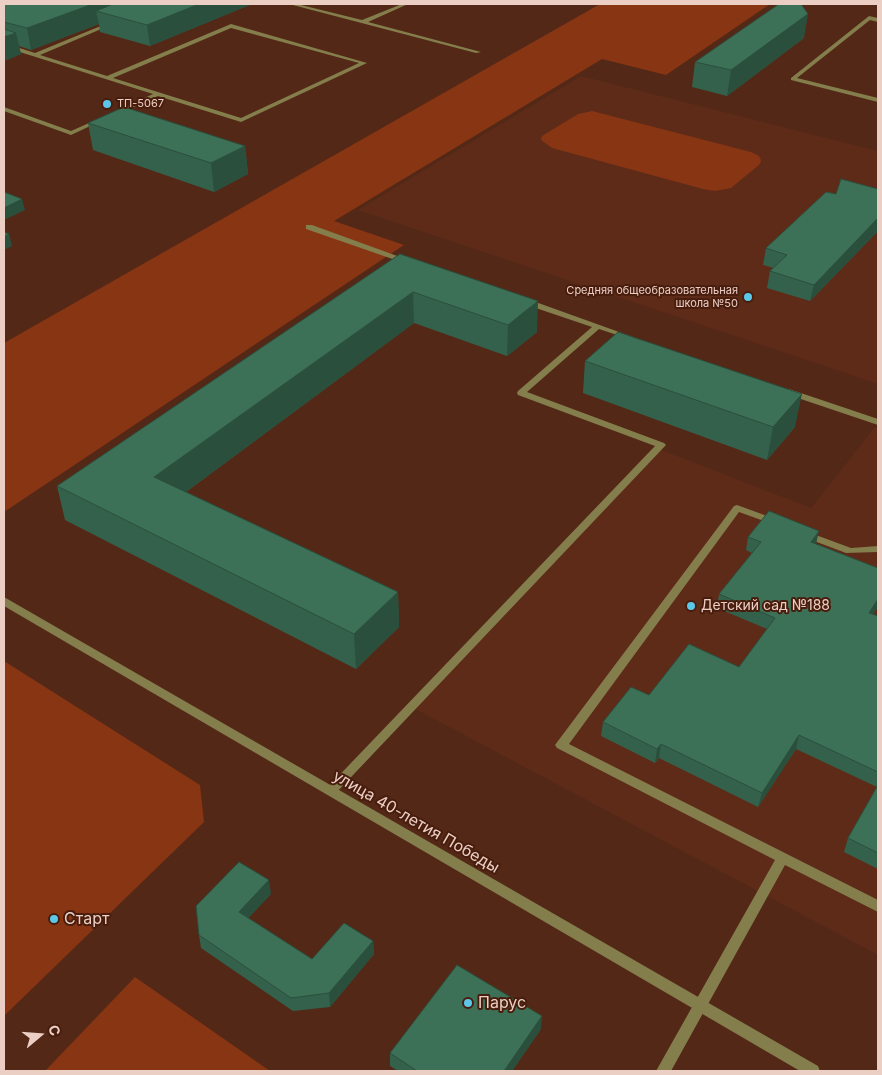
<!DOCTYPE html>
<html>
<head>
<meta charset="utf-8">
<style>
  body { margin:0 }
  #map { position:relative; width:882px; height:1075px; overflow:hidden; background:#532817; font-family:Inter,sans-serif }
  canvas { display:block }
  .frame { position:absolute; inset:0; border:5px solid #ebcec4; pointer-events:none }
  .north { position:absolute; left:15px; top:1010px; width:50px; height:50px; -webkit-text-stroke:4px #481d0d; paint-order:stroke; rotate:72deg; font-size:14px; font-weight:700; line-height:20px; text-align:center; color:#ebcec4 }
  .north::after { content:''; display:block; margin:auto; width:18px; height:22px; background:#ebcec4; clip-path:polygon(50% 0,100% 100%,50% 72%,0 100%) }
</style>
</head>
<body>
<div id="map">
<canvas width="882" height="1075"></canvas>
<div class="frame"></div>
<div class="north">С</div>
</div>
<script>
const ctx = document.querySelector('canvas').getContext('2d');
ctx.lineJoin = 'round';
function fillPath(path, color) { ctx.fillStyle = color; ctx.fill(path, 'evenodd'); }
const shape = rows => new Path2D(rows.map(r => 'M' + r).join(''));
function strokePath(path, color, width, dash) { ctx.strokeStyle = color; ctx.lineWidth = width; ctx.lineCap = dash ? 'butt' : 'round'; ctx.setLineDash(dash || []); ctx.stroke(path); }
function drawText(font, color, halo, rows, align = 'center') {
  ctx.font = font + ' Inter,sans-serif'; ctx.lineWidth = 4; ctx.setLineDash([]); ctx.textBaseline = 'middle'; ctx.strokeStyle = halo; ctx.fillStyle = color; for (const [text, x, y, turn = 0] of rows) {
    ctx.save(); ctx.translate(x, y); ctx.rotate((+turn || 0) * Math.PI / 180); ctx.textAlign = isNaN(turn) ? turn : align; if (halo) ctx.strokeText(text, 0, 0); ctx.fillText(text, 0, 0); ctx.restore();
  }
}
fillPath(shape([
  [581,76,878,151,878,384,358,210],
  [875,427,878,429,878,955,408,705,659,449,811,508]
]), '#5e2b18');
fillPath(shape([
  [600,4,770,4,666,75,602,59,334,221,404,245,4,512,4,343],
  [592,111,751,152,759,156,761,160,760,164,731,188,715,191,703,189,552,148,541,140,542,136,578,114],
  [4,661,200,785,204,822,4,1016],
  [135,977,270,1071,45,1071]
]), '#873513');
fillPath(shape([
  [289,4,297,4,362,20,402,4,408,4,368,22,481,52,476,53,289,4],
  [869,16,878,18,878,22,870,20,797,78,878,98,878,102,791,80,791,78,869,16],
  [108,23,113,24,40,55,107,76,231,24,367,63,241,122,158,96,118,114,114,114,114,112,153,94,4,47,4,43,35,53,108,23],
  [231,28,359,63,241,118,113,78,231,28],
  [4,107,71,131,98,119,103,120,71,135,4,111,4,107],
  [306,225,312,225,411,261,407,263,404,263,306,229,306,225],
  [524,300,530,300,633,337,629,339,599,329,527,392,664,443,666,445,335,794,331,796,327,794,325,791,327,788,655,446,518,395,517,393,518,391,592,327,524,304,524,300],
  [789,389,878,419,878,425,786,394,785,392,786,390,789,389],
  [737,505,778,520,780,522,775,525,739,512,569,744,878,900,878,912,785,865,671,1071,656,1071,775,860,557,748,555,745,734,506,737,505],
  [805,531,851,548,878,546,878,552,846,553,801,536,800,534,805,531]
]), '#847d4c');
fillPath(shape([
  [4,597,818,1066,820,1071,800,1071,4,606,4,597]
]), '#847d4c');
fillPath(shape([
  [4,4,252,4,150,46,100,32,99,24,31,50,19,46,21,54,4,61],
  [804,38,727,96,692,87,695,62],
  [88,123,245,146,248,174,214,192,93,150],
  [878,189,878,233,877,232,810,301,767,288,770,271,774,268,763,265,766,248,836,194],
  [400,254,537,332,507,356,414,323,186,492,398,592,399,627,356,669,65,520,57,486],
  [585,361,795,427,767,460,583,393],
  [748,537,816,544,873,614,878,616,878,869,844,852,848,838,877,787,796,749,758,807,659,758,655,763,601,736,603,722,649,695,739,667,767,629,717,608,719,594,752,553,746,550],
  [271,894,248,918,312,959,373,941,374,954,330,1007,293,1011,201,948,199,935],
  [541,1029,512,1071,398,1071,390,1066,390,1053]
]), '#34614b');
fillPath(shape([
  [93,4,149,4,96,11,99,24,31,50,27,28],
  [199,4,252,4,150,46,147,25],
  [808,14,804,38,727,96,731,70],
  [16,33,21,54,4,61,4,37],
  [245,146,248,174,214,192,211,163],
  [22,199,25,210,4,220,4,208],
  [878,218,878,225,877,232,810,301,814,285],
  [9,234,12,246,4,250,4,237],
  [413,292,414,323,160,511,154,477],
  [538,301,537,332,507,356,508,325],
  [802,394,795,427,767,460,773,427],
  [819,531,816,544,811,542],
  [398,592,399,627,356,669,354,634],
  [878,599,878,607,866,626,869,613],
  [799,735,796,749,758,807,762,793],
  [661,744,659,758,655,763,657,749],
  [269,880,271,894,241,926,239,912],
  [373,941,374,954,330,1007,329,993],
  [542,1016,541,1029,512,1071,504,1071]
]), '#2b4f3d');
const building = shape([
  [4,4,93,4,27,28,4,22,4,4],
  [113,4,199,4,147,25,96,11,113,4],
  [779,4,801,4,808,14,731,70,695,62,779,4],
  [4,29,16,33,4,37,4,29],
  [124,107,245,146,211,163,88,123,124,107],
  [841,179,878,189,878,218,814,285,770,271,787,255,766,248,826,192,836,194,841,179],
  [4,192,22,199,4,208,4,192],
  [4,232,9,234,4,237,4,232],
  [400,254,538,301,508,325,413,292,154,477,398,592,354,634,57,486,400,254],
  [618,332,802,394,773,427,585,361,618,332],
  [769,511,819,531,811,542,878,568,878,599,869,613,878,616,878,772,799,735,762,793,661,744,657,749,603,722,631,687,649,695,689,644,739,667,775,618,719,594,761,542,748,537,769,511],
  [878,785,878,853,848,838,878,785],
  [239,862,269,880,239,912,312,959,344,923,373,941,329,993,291,998,199,935,196,906,239,862],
  [457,965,542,1016,504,1071,417,1071,390,1053,457,965]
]);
fillPath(building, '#3d7157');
strokePath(building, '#2b4f3d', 1);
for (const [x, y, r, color] of [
  [107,104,5,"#5cc7e8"],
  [748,297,5,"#5cc7e8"],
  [691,606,5,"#5cc7e8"],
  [54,919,5,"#5cc7e8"],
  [468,1003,5,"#5cc7e8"]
]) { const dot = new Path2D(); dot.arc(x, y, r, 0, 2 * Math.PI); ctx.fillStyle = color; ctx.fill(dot); strokePath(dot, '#481d0d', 2); }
drawText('11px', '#ebcec4', '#481d0d', [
  ["ТП-5067",117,104],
  ["Средняя общеобразовательная",738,291,"right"],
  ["школа №50",738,304,"right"]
], 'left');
drawText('14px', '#ebcec4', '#481d0d', [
  ["Детский сад №188",701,606]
], 'left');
drawText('16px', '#ebcec4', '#481d0d', [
  ["улица 40-летия Победы",416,822,30]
]);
drawText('16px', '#ebcec4', '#481d0d', [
  ["Старт",64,919],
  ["Парус",478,1003]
], 'left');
</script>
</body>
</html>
